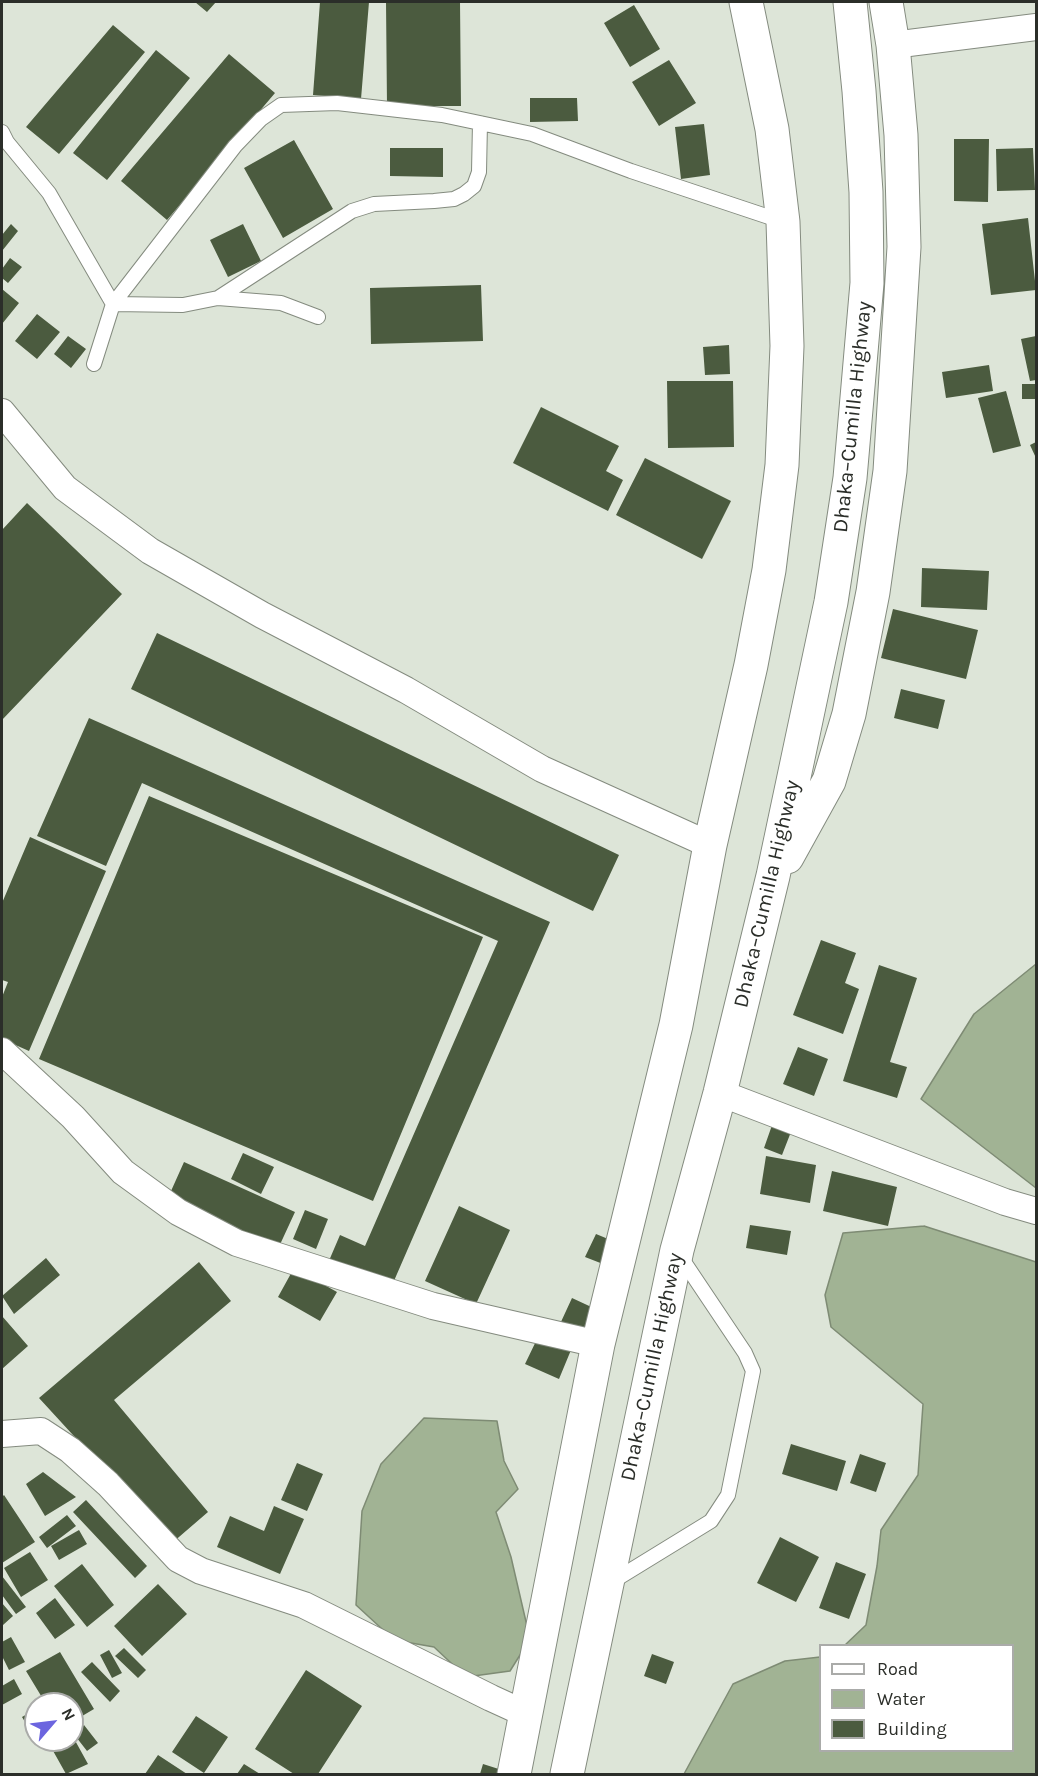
<!DOCTYPE html>
<html>
<head>
<meta charset="utf-8">
<style>
  body { margin:0 }
  #map { position:relative; width:1038px; height:1776px; overflow:hidden; background:#dde5d8; font-family:Karla,sans-serif }
  canvas { display:block }
  .frame { position:absolute; inset:0; border:3px solid #2b2e29; pointer-events:none }
  .legend { position:absolute; left:819px; top:1644px; width:195px; height:108px; box-sizing:border-box; background:#fff; border:2px solid #aaaba9; margin:0; padding:8px 10px; list-style:none; font-size:18px; color:#2b2e29 }
  .legend li { display:flex; align-items:center; gap:12px; height:30px }
  .legend b { width:30px; border:2px solid #aaaba9 }
  .north { position:absolute; left:24px; top:1692px; width:60px; height:60px; box-sizing:border-box; background:#fff; border:2px solid #aaaba9; border-radius:50%; rotate:62deg; font-size:16px; font-weight:700; line-height:24px; text-align:center; color:#2b2e29 }
  .north::after { content:''; display:block; margin:auto; width:21px; height:27px; background:#6c65df; clip-path:polygon(50% 0,100% 100%,50% 72%,0 100%) }
</style>
</head>
<body>
<div id="map">
<canvas width="1038" height="1776"></canvas>
<div class="frame"></div>
<ul class="legend">
<li><b style="height:8px;background:#fff"></b>Road</li>
<li><b style="height:16px;background:#a1b394"></b>Water</li>
<li><b style="height:16px;background:#4b5b3f"></b>Building</li>
</ul>
<div class="north">N</div>
</div>
<script>
const ctx = document.querySelector('canvas').getContext('2d');
ctx.lineJoin = 'round';
function fillPath(path, color) { ctx.fillStyle = color; ctx.fill(path, 'evenodd'); }
const shape = rows => new Path2D(rows.map(r => 'M' + r).join(''));
function strokePath(path, color, width, dash) { ctx.strokeStyle = color; ctx.lineWidth = width; ctx.lineCap = dash ? 'butt' : 'round'; ctx.setLineDash(dash || []); ctx.stroke(path); }
function drawText(font, color, halo, rows, align = 'center') {
  ctx.font = font + ' Karla,sans-serif'; ctx.lineWidth = 6; ctx.setLineDash([]); ctx.textBaseline = 'middle'; ctx.strokeStyle = halo; ctx.fillStyle = color; for (const [text, x, y, turn = 0] of rows) {
    ctx.save(); ctx.translate(x, y); ctx.rotate((+turn || 0) * Math.PI / 180); ctx.textAlign = isNaN(turn) ? turn : align; if (halo) ctx.strokeText(text, 0, 0); ctx.fillText(text, 0, 0); ctx.restore();
  }
}
const water = shape([
  [1036,964,1036,1188,921,1099,974,1014,1036,964],
  [924,1226,1036,1262,1036,1774,684,1774,733,1684,785,1661,820,1657,820,1750,1012,1750,1012,1646,845,1645,866,1625,877,1566,881,1530,918,1475,923,1404,831,1327,825,1295,843,1233,924,1226],
  [424,1418,497,1421,504,1461,518,1489,496,1512,511,1557,530,1639,510,1671,466,1677,434,1647,394,1640,356,1605,362,1511,381,1464,424,1418]
]);
fillPath(water, '#a1b394');
strokePath(water, '#7e8b74', 1.5);
fillPath(shape([
  [195,2,216,2,207,12],
  [320,2,369,2,361,99,313,95],
  [386,2,460,2,461,106,387,106],
  [634,5,660,49,630,67,604,23],
  [113,25,145,52,59,154,26,127],
  [156,50,190,78,107,180,73,153],
  [229,54,275,93,167,220,121,181],
  [669,60,696,103,659,126,632,82],
  [530,98,577,98,578,121,530,122],
  [704,124,710,175,681,179,675,127],
  [954,139,989,139,988,202,954,201],
  [294,140,333,209,283,238,244,168],
  [390,148,443,148,443,177,390,176],
  [1033,148,1035,190,997,191,996,149],
  [1028,218,1036,290,991,295,982,224],
  [11,224,18,231,2,251,2,235],
  [243,224,261,261,228,277,210,240],
  [10,258,22,267,8,283,2,278,2,269],
  [481,285,483,341,371,344,370,288],
  [2,289,19,303,2,324],
  [37,314,60,332,37,359,15,341],
  [68,336,86,349,71,368,54,354],
  [1036,336,1036,380,1030,381,1021,339],
  [729,345,730,374,705,375,703,347],
  [989,365,993,391,946,398,942,372],
  [667,381,733,381,734,447,668,448],
  [1022,384,1036,384,1036,399,1022,399],
  [1006,391,1021,446,993,453,978,398],
  [541,407,619,446,606,471,623,480,608,511,513,463],
  [1036,442,1036,458,1030,445],
  [645,458,731,501,702,559,616,515],
  [27,503,122,594,2,720,2,530],
  [922,568,989,571,987,610,921,607],
  [893,609,978,630,966,679,881,658],
  [157,633,619,855,593,911,131,689],
  [901,689,945,700,938,729,894,718],
  [89,718,550,922,390,1290,328,1263,340,1235,365,1246,498,941,142,783,106,866,37,836],
  [149,796,483,937,373,1201,39,1059],
  [30,837,106,871,29,1051,2,1039,2,997,8,982,2,980,2,903],
  [821,940,856,953,845,983,859,989,843,1034,793,1015],
  [879,965,917,978,890,1062,907,1067,897,1098,843,1081],
  [798,1047,828,1059,814,1096,783,1084],
  [777,1111,796,1119,782,1155,764,1148],
  [243,1153,274,1167,261,1194,231,1179],
  [766,1156,816,1165,810,1203,760,1194],
  [184,1162,295,1212,277,1251,167,1200],
  [832,1171,897,1187,888,1226,823,1211],
  [459,1206,510,1230,476,1304,425,1281],
  [305,1210,328,1219,316,1249,293,1239],
  [750,1225,791,1231,787,1255,746,1248],
  [596,1234,613,1241,603,1264,585,1257],
  [46,1258,60,1275,14,1314,2,1296],
  [199,1262,231,1301,114,1400,208,1512,172,1543,39,1398],
  [294,1268,337,1292,320,1321,278,1297],
  [572,1298,600,1311,588,1337,560,1324],
  [2,1316,28,1346,2,1369],
  [539,1335,571,1350,559,1379,525,1364],
  [791,1444,846,1461,837,1491,782,1474],
  [860,1454,886,1463,876,1492,850,1483],
  [297,1463,323,1474,307,1511,281,1500],
  [43,1472,76,1497,45,1516,26,1484],
  [4,1495,35,1542,2,1563,2,1497],
  [86,1500,147,1566,135,1578,73,1512],
  [274,1506,304,1519,280,1574,217,1547,230,1516,264,1531],
  [67,1515,76,1526,47,1548,39,1537],
  [79,1530,87,1544,59,1560,51,1546],
  [780,1537,819,1557,796,1602,757,1583],
  [30,1552,48,1580,21,1597,4,1568],
  [836,1562,866,1574,849,1619,819,1608],
  [82,1564,114,1605,87,1627,54,1586],
  [2,1576,26,1607,16,1614,2,1595],
  [158,1584,187,1614,142,1656,114,1626],
  [55,1598,75,1625,55,1639,36,1613],
  [2,1603,13,1616,3,1625,2,1623],
  [11,1637,25,1662,9,1670,2,1656,2,1642],
  [124,1648,146,1670,138,1678,115,1656],
  [109,1650,122,1673,112,1678,100,1655],
  [60,1652,94,1709,72,1722,72,1704,46,1704,26,1671],
  [652,1654,674,1662,666,1684,644,1676],
  [92,1662,120,1691,110,1702,81,1672],
  [306,1670,362,1706,318,1774,294,1774,255,1749],
  [14,1679,22,1694,2,1705,2,1686],
  [36,1709,36,1740,22,1717],
  [196,1716,228,1737,204,1773,172,1752],
  [84,1725,98,1743,87,1751,73,1733],
  [72,1735,88,1764,66,1774,52,1749,68,1740,72,1740],
  [158,1755,187,1774,145,1774],
  [244,1764,260,1774,237,1774],
  [483,1764,505,1771,504,1774,480,1774]
]), '#4b5b3f');
const service = shape([
  [2,132,7,142,49,193,113,304,183,305,218,298,281,303,318,317],
  [218,298,352,211,374,204,434,201,454,199,464,194,474,186,479,172,480,123],
  [94,364,113,304,235,146,261,119,281,105,337,103,442,115,532,134,631,171,781,221],
  [610,1583,711,1521,728,1495,753,1371,745,1353,680,1256]
]);
const minor = shape([
  [893,45,1036,27],
  [2,412,65,488,150,551,262,615,406,690,542,769,710,845],
  [2,1051,73,1117,123,1172,178,1212,237,1243,433,1306,598,1344],
  [720,1093,1005,1202,1036,1211],
  [2,1434,41,1431,70,1450,108,1484,178,1559,201,1571,304,1605,491,1698,526,1714]
]);
const trunk = shape([
  [787,857,829,781,849,714,873,592,890,471,904,247,901,135,893,45,886,2],
  [514,1774,598,1344,676,1025,710,845,751,665,769,570,782,465,787,346,783,222,772,129,746,2],
  [567,1774,677,1250,720,1093,773,876,831,602,850,478,867,283,866,192,859,91,850,2]
]);
strokePath(service, '#848b7f', 16);
strokePath(minor, '#848b7f', 28);
strokePath(trunk, '#848b7f', 35);
strokePath(service, '#fff', 14);
strokePath(minor, '#fff', 26);
strokePath(trunk, '#fff', 33);
drawText('21px', '#2b2e29', '#fff', [
  ["Dhaka–Cumilla Highway",853,417,-84],
  ["Dhaka–Cumilla Highway",767,894,-77],
  ["Dhaka–Cumilla Highway",652,1367,-78]
]);
</script>
</body>
</html>
